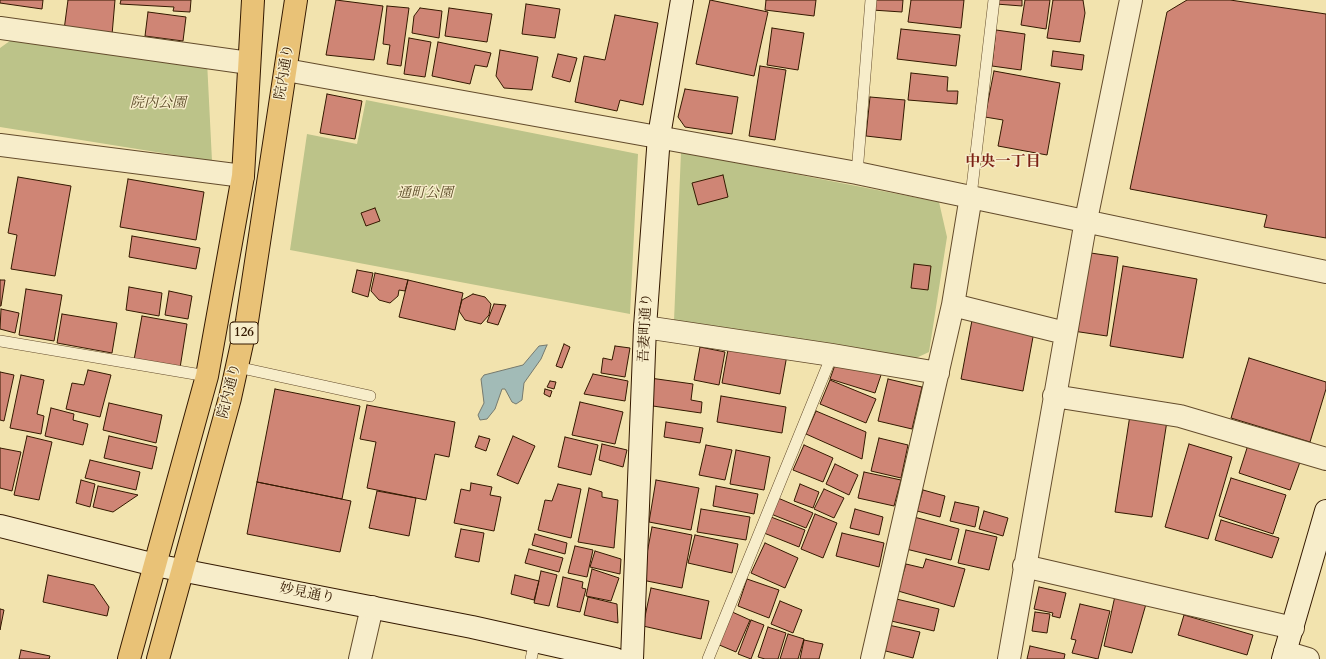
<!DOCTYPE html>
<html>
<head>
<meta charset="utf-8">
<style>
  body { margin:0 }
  canvas { display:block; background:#f2e3ae }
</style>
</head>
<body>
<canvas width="1326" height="659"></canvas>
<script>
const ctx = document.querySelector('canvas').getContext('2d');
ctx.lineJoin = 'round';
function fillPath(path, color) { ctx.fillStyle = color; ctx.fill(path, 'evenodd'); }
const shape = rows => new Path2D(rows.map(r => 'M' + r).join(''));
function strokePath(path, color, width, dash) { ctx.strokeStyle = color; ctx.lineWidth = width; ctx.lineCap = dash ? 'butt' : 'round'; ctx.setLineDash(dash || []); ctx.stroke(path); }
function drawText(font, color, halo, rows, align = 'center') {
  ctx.font = font + ' Cardo,"Noto Serif JP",serif'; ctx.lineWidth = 3; ctx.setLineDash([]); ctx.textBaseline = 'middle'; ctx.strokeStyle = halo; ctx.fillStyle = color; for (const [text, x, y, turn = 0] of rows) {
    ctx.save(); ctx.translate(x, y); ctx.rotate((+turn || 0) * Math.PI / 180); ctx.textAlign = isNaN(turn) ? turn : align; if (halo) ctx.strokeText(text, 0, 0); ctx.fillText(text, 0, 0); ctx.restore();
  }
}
fillPath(shape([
  [14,38,207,61,212,161,0,127,0,48],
  [366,100,638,154,630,314,290,250,307,134,357,144],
  [681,152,939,202,947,237,929,352,914,359,674,321]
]), '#bcc389');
const water = shape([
  [547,345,541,359,524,383,522,400,516,404,512,402,505,389,502,389,495,409,487,419,480,420,478,415,484,403,481,379,484,375,523,365,539,346,547,345]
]);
fillPath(water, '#a2bbb7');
strokePath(water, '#767a6e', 1);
const building = shape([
  [0,0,43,0,42,9,0,3,0,0],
  [68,0,115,0,112,35,64,30,68,0],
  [121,0,191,0,190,12,173,11,174,7,120,4,121,0],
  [336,0,383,6,374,60,326,55,336,0],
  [710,0,768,12,754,76,696,64,710,0],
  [766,0,816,0,814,16,765,10,766,0],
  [872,0,903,0,902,12,872,10,872,0],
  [911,0,964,0,961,28,908,22,911,0],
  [996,0,1022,0,1022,6,996,4,996,0],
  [1025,0,1050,0,1046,29,1021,25,1025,0],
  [1053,0,1083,0,1085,13,1080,42,1047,38,1053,0],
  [1187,0,1230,0,1326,14,1326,238,1264,227,1267,215,1130,189,1167,12,1187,0],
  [526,4,560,9,555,38,522,34,526,4],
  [387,6,409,8,401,66,387,64,390,45,383,44,387,6],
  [420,8,442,11,439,38,412,33,414,16,420,8],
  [449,8,492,14,487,42,445,36,449,8],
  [148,12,186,17,183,41,145,36,148,12],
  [615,15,658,23,643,105,620,100,617,111,575,102,584,56,605,60,615,15],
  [772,28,804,33,798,70,767,65,772,28],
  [901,29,960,35,956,66,897,59,901,29],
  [996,30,1025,34,1021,70,992,66,996,30],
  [409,38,431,42,425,77,404,74,409,38],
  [438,42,491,53,487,67,475,65,470,84,432,76,438,42],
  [500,50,538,57,532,90,504,88,496,76,500,50],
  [1053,51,1084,55,1082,70,1051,66,1053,51],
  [558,54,577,58,570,82,552,77,558,54],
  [760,66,786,70,775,140,749,136,760,66],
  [994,71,1060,83,1047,155,998,146,1003,120,985,117,994,71],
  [911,73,948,77,947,91,958,91,957,104,908,100,911,73],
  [685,89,738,97,732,134,685,127,678,117,685,89],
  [327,94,362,101,355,139,320,133,327,94],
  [870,97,905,100,901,140,866,136,870,97],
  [723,175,728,197,698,205,692,183,723,175],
  [18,177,71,186,55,276,11,269,17,235,8,233,18,177],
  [128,179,204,192,196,240,120,227,128,179],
  [375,208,380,221,366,226,361,213,375,208],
  [132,236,200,248,196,269,129,257,132,236],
  [1084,252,1118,257,1107,336,1073,331,1084,252],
  [914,264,931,266,928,290,911,288,914,264],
  [1123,266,1197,279,1183,358,1110,346,1123,266],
  [357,270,373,273,368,297,352,292,357,270],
  [375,273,408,280,405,291,399,290,398,296,390,303,379,300,371,291,375,273],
  [0,280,5,280,1,306,0,306,0,280],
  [408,280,463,293,455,330,399,317,408,280],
  [129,287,162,293,159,316,126,310,129,287],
  [26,289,62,295,54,341,19,335,26,289],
  [169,291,192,296,188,319,165,315,169,291],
  [473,294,485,297,491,304,489,315,481,324,465,320,459,311,462,300,473,294],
  [494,304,506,305,498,325,487,322,494,304],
  [1,309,19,313,15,333,0,329,1,309],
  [62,314,117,323,112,353,57,343,62,314],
  [973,315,1026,325,1033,337,1023,391,961,379,973,315],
  [142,316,187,324,180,368,134,360,142,316],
  [564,344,570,347,562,368,556,366,564,344],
  [729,344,787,355,780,394,722,383,729,344],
  [615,346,630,348,625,377,601,373,603,358,612,360,615,346],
  [700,347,725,352,719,385,694,380,700,347],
  [1249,358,1326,382,1326,389,1310,442,1231,418,1249,358],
  [835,365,883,369,875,393,830,379,835,365],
  [88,370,111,375,100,417,66,409,72,383,84,385,88,370],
  [0,372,14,375,4,421,0,420,0,372],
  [593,374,628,381,625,401,584,394,593,374],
  [21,375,44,380,37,414,44,416,41,434,10,428,21,375],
  [650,378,693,384,691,400,702,402,701,413,646,405,650,378],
  [888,379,922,387,912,429,878,421,888,379],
  [830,380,876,399,866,423,820,404,830,380],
  [550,381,556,382,554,389,547,387,550,381],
  [275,389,360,406,342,499,257,482,275,389],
  [545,389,552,391,550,397,544,394,545,389],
  [721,396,786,407,782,433,717,422,721,396],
  [580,402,623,412,615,444,572,435,580,402],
  [109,403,162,415,156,443,103,430,109,403],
  [367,405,455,422,449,457,435,454,426,500,367,488,376,442,360,439,367,405],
  [51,408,74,414,73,420,88,424,83,445,45,436,51,408],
  [816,411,866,432,862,459,806,434,816,411],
  [1130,415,1167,421,1152,517,1115,512,1130,415],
  [666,422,703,428,700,443,664,437,666,422],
  [27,436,52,442,39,500,14,495,27,436],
  [109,436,157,447,152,469,104,458,109,436],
  [479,436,490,439,486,451,475,447,479,436],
  [513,436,535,446,518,484,497,475,513,436],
  [565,437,598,445,591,475,558,467,565,437],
  [879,438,908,445,901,478,871,471,879,438],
  [602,444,627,450,623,467,599,460,602,444],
  [1189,444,1232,457,1208,539,1165,527,1189,444],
  [706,445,732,450,725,480,699,475,706,445],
  [804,445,833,458,823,482,793,470,804,445],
  [1248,445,1300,462,1290,490,1239,473,1248,445],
  [0,448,21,452,12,491,0,488,0,448],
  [736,450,770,457,764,490,730,484,736,450],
  [90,460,140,472,136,490,85,478,90,460],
  [835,464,858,475,849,495,826,484,835,464],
  [864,472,901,480,894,506,858,498,864,472],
  [1231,478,1286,495,1273,534,1219,516,1231,478],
  [81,480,95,484,90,507,76,503,81,480],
  [656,480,699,488,691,530,649,522,656,480],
  [257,482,351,501,340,552,247,534,257,482],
  [471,483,492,487,490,495,501,497,494,531,454,523,461,489,470,491,471,483],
  [558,484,581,489,571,538,538,530,545,500,552,501,558,484],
  [800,484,819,492,813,508,794,501,800,484],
  [98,486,138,495,113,512,93,507,98,486],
  [716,486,758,494,754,514,713,506,716,486],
  [589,488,602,492,602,497,618,500,614,548,578,542,589,488],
  [824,489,844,498,834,518,814,509,824,489],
  [923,490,945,496,940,517,917,511,923,490],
  [377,491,416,498,409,536,369,528,377,491],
  [778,498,813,513,806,528,771,514,778,498],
  [955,502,979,507,975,527,950,521,955,502],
  [701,509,750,517,746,540,697,532,701,509],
  [855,509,883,517,879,535,850,528,855,509],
  [984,511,1008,518,1003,536,979,529,984,511],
  [815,514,837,523,823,558,801,549,815,514],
  [771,517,805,530,799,547,764,533,771,517],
  [914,517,959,529,951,560,906,549,914,517],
  [1221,520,1279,538,1272,558,1215,540,1221,520],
  [652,527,692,535,682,588,642,580,652,527],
  [461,529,484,533,479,562,455,557,461,529],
  [966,530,997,537,989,570,958,563,966,530],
  [842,533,884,543,879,567,836,556,842,533],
  [535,534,567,543,565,554,532,545,535,534],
  [695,535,738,544,732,573,688,563,695,535],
  [765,543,798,558,785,588,751,573,765,543],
  [575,546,593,550,587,577,568,573,575,546],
  [529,549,563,558,559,572,525,563,529,549],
  [595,551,621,559,620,574,590,567,595,551],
  [926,559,965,569,954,607,898,591,906,564,923,568,926,559],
  [592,569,619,578,611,601,586,596,592,569],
  [541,571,557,575,549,606,534,603,541,571],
  [48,575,94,585,109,607,107,616,43,602,48,575],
  [515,575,539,581,534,600,511,594,515,575],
  [563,577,583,582,582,588,586,589,580,612,557,607,563,577],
  [747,579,779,590,769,618,738,606,747,579],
  [1039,587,1066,593,1060,618,1052,616,1053,613,1034,609,1039,587],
  [651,588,709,601,701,639,643,626,651,588],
  [1115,596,1146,604,1132,653,1104,646,1115,596],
  [588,597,617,604,618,623,584,615,588,597],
  [892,598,939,609,934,631,887,620,892,598],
  [780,601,802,610,793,633,771,624,780,601],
  [1080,604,1110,611,1098,659,1072,653,1076,640,1071,639,1080,604],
  [0,609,4,610,0,630,0,609],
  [730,611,750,620,736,652,717,644,730,611],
  [1035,612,1050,614,1047,633,1032,631,1035,612],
  [1184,615,1253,635,1247,655,1178,635,1184,615],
  [751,620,764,625,751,659,738,654,751,620],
  [884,624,920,632,913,658,878,649,884,624],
  [768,627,786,633,778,659,765,659,758,657,768,627],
  [788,634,804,639,798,659,780,659,788,634],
  [804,640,823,644,819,659,800,659,804,640],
  [1030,646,1065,654,1064,659,1027,659,1030,646],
  [21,650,50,656,49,659,19,659,21,650]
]);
fillPath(building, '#cf8575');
strokePath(building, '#341900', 1);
const lane = shape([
  [857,173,871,0],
  [971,196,994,0],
  [0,341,207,376],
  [237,367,370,396],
  [531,659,535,641],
  [708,659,832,355]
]);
const street = shape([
  [0,28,249,63],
  [286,70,857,173,1326,272],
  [0,145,243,176],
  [953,305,1065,333],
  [645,327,832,355,938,373],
  [1054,396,1180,416,1326,459],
  [1024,566,1293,628],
  [1285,652,1308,659],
  [360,659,372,607],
  [872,659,953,305,971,196],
  [1009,659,1086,220,1131,0]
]);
const secondary = shape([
  [0,526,155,565,472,627,615,659],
  [632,659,645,327,659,136,682,0],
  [1283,659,1326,511]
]);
const highway = shape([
  [129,659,207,376,243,176,253,0],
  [158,659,230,398,247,321,296,0]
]);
strokePath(lane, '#644c2c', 12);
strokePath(street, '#644c2c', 24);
strokePath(secondary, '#341900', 24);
strokePath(highway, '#341900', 24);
strokePath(lane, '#f7edca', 11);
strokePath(street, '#f7edca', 22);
strokePath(secondary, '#f7edca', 22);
strokePath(highway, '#e9c277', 22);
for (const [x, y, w] of [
  [244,333,28]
]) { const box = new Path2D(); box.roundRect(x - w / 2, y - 11, w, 22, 3); ctx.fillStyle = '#f7edca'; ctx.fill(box); strokePath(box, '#341900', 1); }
drawText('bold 13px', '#341900', null, [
  ["126",244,333]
]);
drawText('14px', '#341900', '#f7edca', [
  ["院内通り",285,72,-81],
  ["吾妻町通り",646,328,-87],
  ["院内通り",230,391,-76],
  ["妙見通り",307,594,11]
]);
drawText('italic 14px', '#5d4c29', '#f7edca', [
  ["院内公園",158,104],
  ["通町公園",425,194]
]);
drawText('bold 15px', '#7a1f14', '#f7edca', [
  ["中央一丁目",1003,163]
]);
</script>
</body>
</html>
